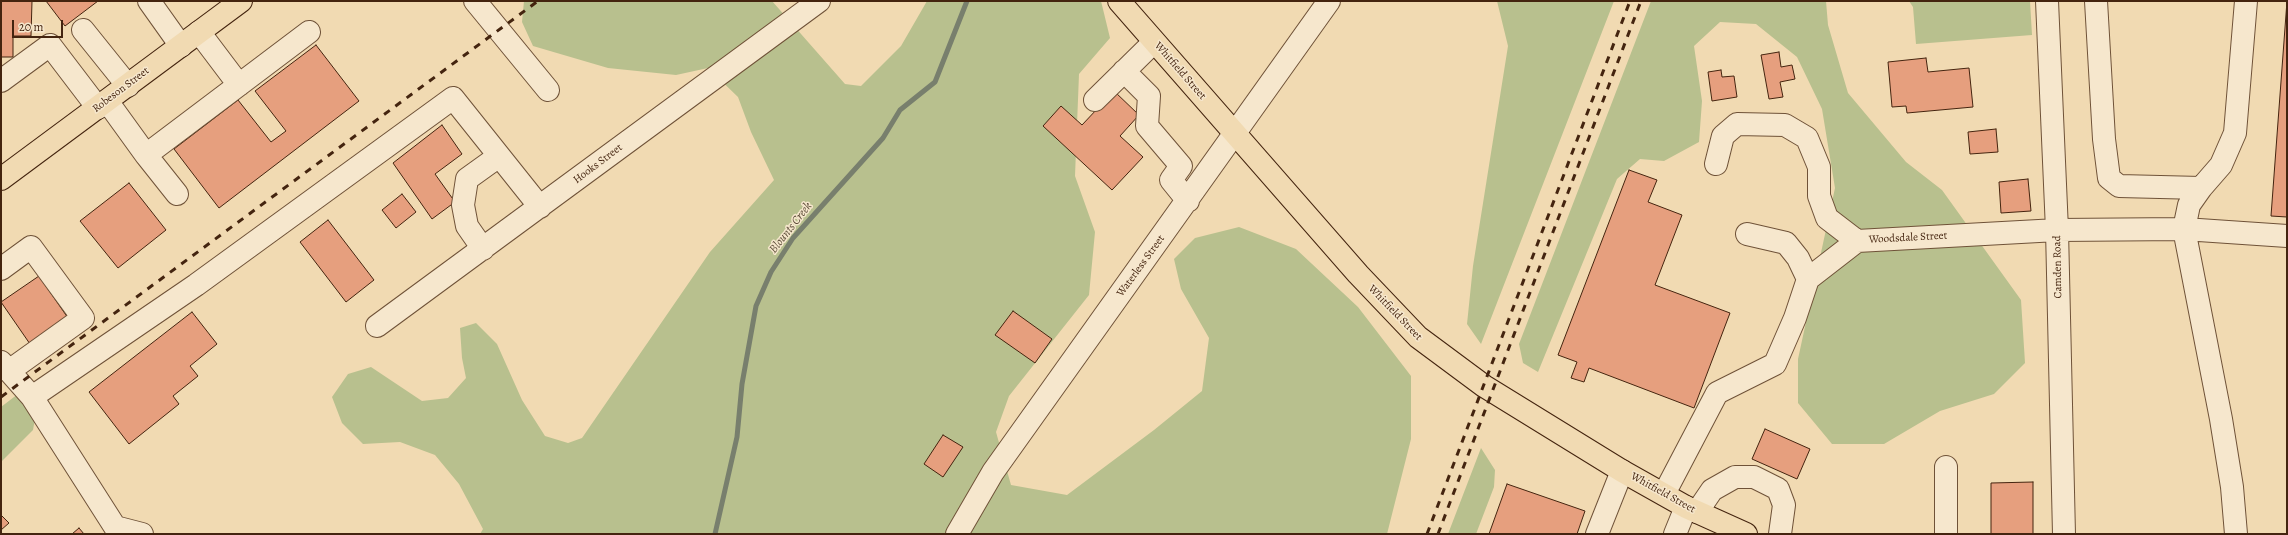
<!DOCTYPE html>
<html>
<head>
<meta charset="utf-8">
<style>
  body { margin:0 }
  #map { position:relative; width:2288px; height:535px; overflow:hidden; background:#f1dab2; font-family:Alegreya,serif }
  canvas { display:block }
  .frame { position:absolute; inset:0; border:2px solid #44240f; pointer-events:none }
  .scale { position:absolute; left:12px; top:20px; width:51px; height:18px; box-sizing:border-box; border:2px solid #44240f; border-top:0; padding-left:5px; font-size:12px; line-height:14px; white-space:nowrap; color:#44240f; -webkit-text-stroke:3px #f6e7cd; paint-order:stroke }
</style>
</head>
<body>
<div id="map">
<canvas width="2288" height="535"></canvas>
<div class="frame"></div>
<div class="scale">20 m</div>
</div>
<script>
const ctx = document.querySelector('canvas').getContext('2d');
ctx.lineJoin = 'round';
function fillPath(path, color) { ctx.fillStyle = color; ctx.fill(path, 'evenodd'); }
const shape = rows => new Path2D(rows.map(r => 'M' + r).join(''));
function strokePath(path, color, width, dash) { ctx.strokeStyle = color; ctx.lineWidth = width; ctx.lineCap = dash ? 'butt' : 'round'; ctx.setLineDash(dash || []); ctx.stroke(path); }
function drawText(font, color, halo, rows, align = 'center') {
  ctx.font = font + ' Alegreya,serif'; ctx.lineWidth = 3; ctx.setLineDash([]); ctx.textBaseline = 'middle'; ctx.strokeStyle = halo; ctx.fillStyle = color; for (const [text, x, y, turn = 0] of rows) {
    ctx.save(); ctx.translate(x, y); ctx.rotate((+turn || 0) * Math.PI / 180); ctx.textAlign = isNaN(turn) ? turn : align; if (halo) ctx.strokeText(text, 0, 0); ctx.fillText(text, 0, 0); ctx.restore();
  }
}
fillPath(shape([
  [524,1,772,1,845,84,861,86,901,46,927,1,1101,1,1110,38,1079,74,1075,176,1095,232,1089,295,1009,396,996,432,1011,485,1067,495,1154,430,1202,391,1209,338,1181,289,1174,259,1195,238,1239,227,1296,249,1358,307,1411,376,1411,439,1387,534,480,534,483,529,459,484,435,455,400,442,363,444,342,423,332,397,348,374,371,367,422,401,448,398,466,378,462,358,460,328,476,323,497,344,522,400,545,436,568,443,582,438,710,252,774,180,751,132,738,97,708,68,676,75,608,68,533,46,522,22],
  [1497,1,1614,1,1481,344,1467,324,1473,266,1508,46],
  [1651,1,1826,1,1828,25,1848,93,1906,162,1942,190,2021,300,2025,363,1994,394,1940,411,1884,444,1832,444,1798,403,1798,359,1835,188,1822,109,1797,57,1756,24,1720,22,1694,46,1702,101,1699,142,1664,161,1640,159,1617,179,1538,372,1523,363,1519,344],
  [1909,1,2030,1,2032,35,1916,44,1913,7],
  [18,394,36,413,33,430,1,462,1,407],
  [1481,448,1495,470,1494,487,1476,534,1448,534]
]), '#b8c08e');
strokePath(shape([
  [715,534,737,437,742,384,756,306,771,272,793,238,883,138,900,110,935,82,967,1]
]), '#787f6d', 5);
const building = shape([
  [1,1,32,1,31,36,13,36,13,57,1,57,1,1],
  [46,1,98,1,65,26,46,1],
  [2287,1,2287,217,2271,216,2287,1],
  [316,45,359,101,219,208,174,149,238,100,271,142,286,131,255,91,316,45],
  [1779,52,1781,67,1792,65,1795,79,1780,82,1783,97,1769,99,1761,55,1779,52],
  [1926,58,1928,72,1969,68,1973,107,1907,113,1906,106,1892,107,1888,62,1926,58],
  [1721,70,1722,77,1734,76,1737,97,1712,101,1708,72,1721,70],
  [1114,91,1139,115,1120,136,1143,157,1112,190,1043,126,1061,106,1082,125,1114,91],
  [442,125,462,154,435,174,455,202,432,219,393,163,442,125],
  [1996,129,1998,152,1970,154,1968,132,1996,129],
  [1629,170,1657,180,1648,202,1682,215,1655,285,1730,313,1694,408,1589,368,1584,382,1571,378,1577,362,1558,355,1629,170],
  [2028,179,2031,211,2001,213,1999,182,2028,179],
  [129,183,166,230,118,268,80,221,129,183],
  [402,194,416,212,396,228,382,210,402,194],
  [328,220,374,280,346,302,300,242,328,220],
  [39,276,68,318,30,344,1,302,39,276],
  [1013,311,1052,339,1035,363,995,335,1013,311],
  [192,312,217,344,190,366,198,376,173,396,179,404,129,444,89,392,192,312],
  [1765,429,1810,449,1797,479,1752,459,1765,429],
  [943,435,963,447,943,477,924,464,943,435],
  [2033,482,2033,534,1991,534,1991,483,2033,482],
  [1507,484,1585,511,1577,534,1489,534,1507,484],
  [1,515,9,523,1,530,1,515],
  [79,528,84,534,72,534,79,528]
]);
fillPath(building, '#e69f7e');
strokePath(building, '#44240f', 1);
const minor = shape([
  [149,1,181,46],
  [475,1,548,90],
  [2047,1,2057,230,2064,534],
  [2096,1,2104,139,2109,178,2119,186,2201,188],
  [83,30,128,86],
  [199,32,239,85],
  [1124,71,1149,96,1147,126,1181,166,1171,180,1188,201],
  [1,81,50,45,98,108],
  [1095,100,1154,42],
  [107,101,146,155],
  [1716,164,1723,136,1737,124,1785,125,1807,138,1819,167,1819,196,1827,218,1857,241,2057,230,2184,229,2287,236],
  [177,194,146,155,309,32],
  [1747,234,1786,243,1798,258,1808,279],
  [483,249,467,226,463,205,467,179,499,156],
  [1,269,31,247,83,318,9,371],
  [377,326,819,1],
  [1,362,32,397,115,527,142,534],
  [32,397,196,285,453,98,540,207],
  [1946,467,1946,534],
  [1664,494,1717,393,1775,364,1795,318,1808,279,1857,241],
  [1697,512,1712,490,1735,477,1754,477,1778,489,1784,505,1780,534],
  [957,534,993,472,1329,1],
  [1597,534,1622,471],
  [1675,534,1686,507],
  [2236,534,2232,487,2221,419,2184,229,2189,205,2201,188,2221,165,2235,133,2246,1]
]);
const major = shape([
  [1119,1,1358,274,1418,337,1484,386,1622,471,1686,507,1746,534],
  [1,179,241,1]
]);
strokePath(minor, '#6f5238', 24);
strokePath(major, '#44240f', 24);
strokePath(minor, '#f6e7cd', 22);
strokePath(major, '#f1dab2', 22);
strokePath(shape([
  [1,397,538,1],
  [1427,534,1630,1],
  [1438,534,1641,1]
]), '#44240f', 3, [7, 7]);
drawText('11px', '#44240f', '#f6e7cd', [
  ["Whitfield Street",1180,71,49],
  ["Robeson Street",121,90,-37],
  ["Hooks Street",598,164,-37],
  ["Woodsdale Street",1908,238,-3],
  ["Waterless Street",1141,266,-54],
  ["Camden Road",2058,267,-91],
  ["Whitfield Street",1395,313,46],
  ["Whitfield Street",1663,493,29]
]);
drawText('italic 12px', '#5a4a36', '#f6e7cd', [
  ["Blounts Creek",791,228,-52]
]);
</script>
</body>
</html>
